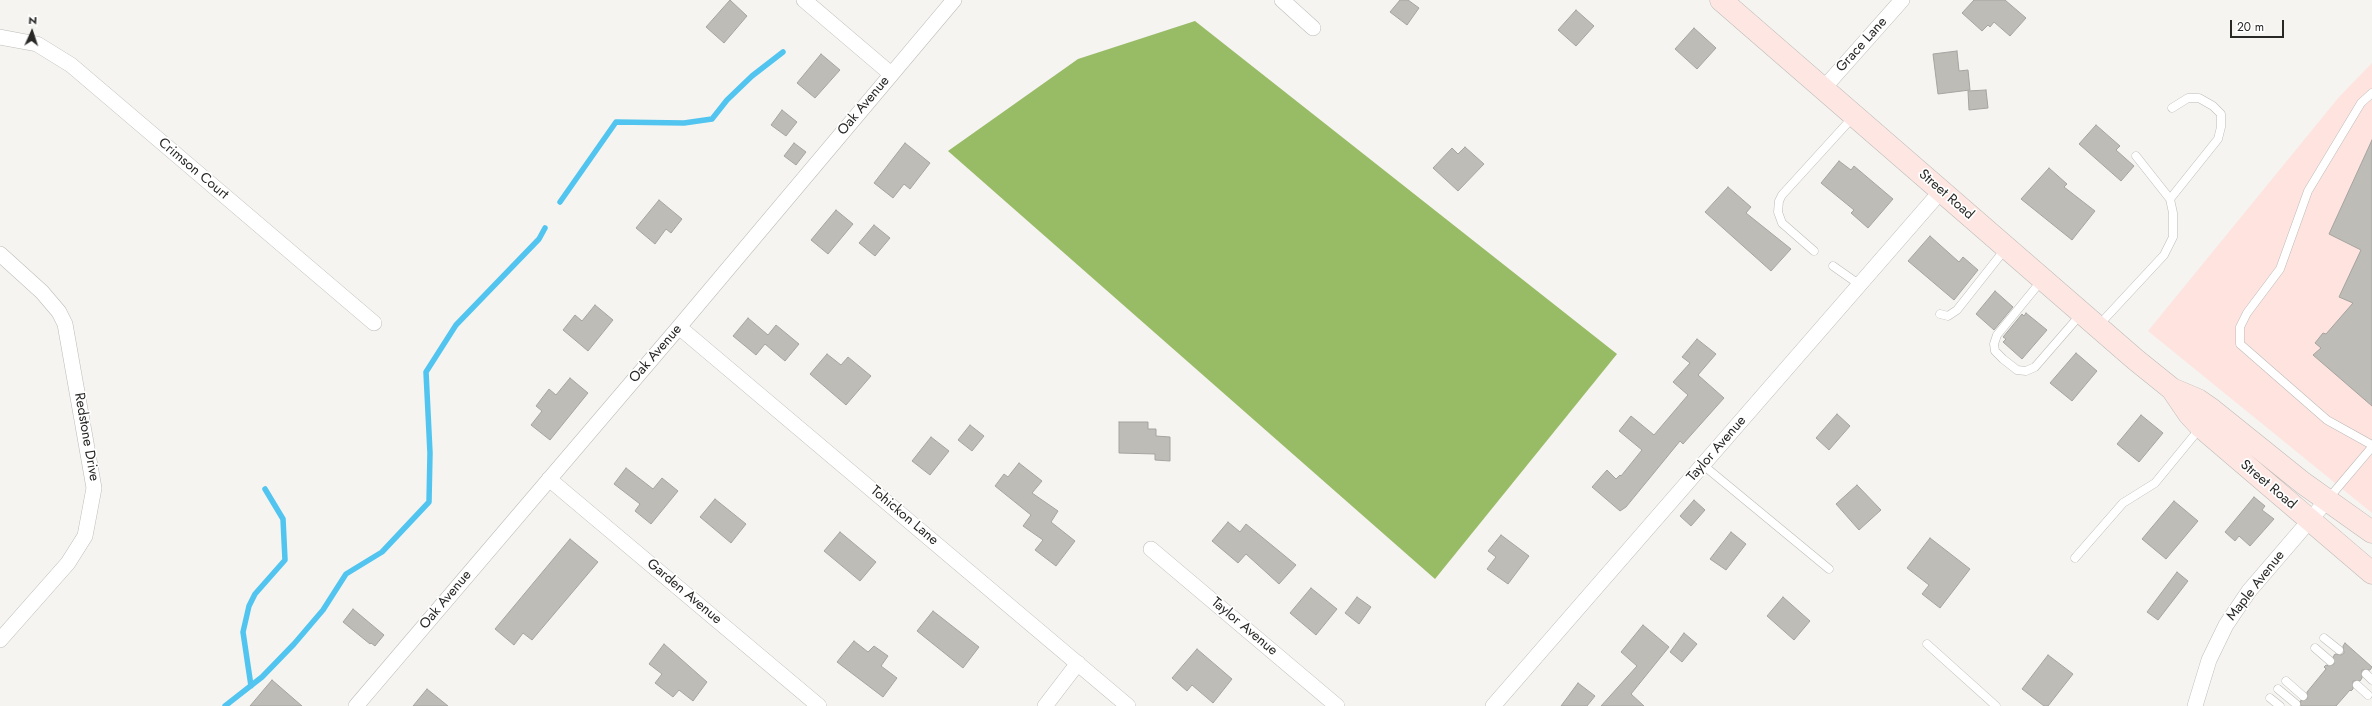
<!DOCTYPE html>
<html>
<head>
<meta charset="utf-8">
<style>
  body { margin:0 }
  #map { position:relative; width:2372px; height:706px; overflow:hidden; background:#f5f4f0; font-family:Jost,sans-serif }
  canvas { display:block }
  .north { position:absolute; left:12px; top:12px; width:40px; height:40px; -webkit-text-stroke:3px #fff; paint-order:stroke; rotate:3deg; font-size:11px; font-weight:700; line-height:16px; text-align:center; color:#282826 }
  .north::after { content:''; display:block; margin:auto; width:14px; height:18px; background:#282826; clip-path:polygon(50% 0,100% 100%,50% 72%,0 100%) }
  .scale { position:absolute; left:2230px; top:20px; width:54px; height:18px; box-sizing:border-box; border:2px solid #282826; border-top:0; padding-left:5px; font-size:12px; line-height:14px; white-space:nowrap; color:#282826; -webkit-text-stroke:3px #fff; paint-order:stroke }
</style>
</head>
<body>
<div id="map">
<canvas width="2372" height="706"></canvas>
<div class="north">N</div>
<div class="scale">20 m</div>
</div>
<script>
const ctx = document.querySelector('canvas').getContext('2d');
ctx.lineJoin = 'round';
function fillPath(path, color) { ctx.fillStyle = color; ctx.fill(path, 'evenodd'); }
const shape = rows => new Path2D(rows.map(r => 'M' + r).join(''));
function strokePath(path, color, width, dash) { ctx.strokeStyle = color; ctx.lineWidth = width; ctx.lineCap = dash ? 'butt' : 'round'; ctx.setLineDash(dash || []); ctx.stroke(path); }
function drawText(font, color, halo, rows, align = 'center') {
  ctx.font = font + ' Jost,sans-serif'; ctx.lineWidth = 3.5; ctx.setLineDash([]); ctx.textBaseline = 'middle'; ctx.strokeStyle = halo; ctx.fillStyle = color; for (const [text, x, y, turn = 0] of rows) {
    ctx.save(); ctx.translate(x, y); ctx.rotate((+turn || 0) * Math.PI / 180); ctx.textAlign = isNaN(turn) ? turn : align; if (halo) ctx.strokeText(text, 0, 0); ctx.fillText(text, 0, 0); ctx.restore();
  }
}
fillPath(shape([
  [2372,63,2372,513,2148,331,2339,97]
]), '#fee3df');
fillPath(shape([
  [1195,21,1617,354,1435,579,948,151,1078,59]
]), '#98bb66');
strokePath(shape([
  [560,202,616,122,684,123,712,119,727,100,752,76,783,52],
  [251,686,243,632,249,606,255,594,285,560,283,519,265,489],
  [225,706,262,677,294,644,323,610,346,574,382,552,429,502,430,453,426,372,456,325,539,239,545,228]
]), '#51c5ef', 5.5);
const building = shape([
  [730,0,747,16,724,43,706,27,730,0],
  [1400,0,1408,0,1419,8,1407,25,1390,12,1400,0],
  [1974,0,2005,0,2026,18,2010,36,1994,22,1990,27,1988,25,1982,31,1962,13,1974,0],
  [1576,10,1594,26,1576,46,1558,30,1576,10],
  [1694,28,1716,48,1697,69,1675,49,1694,28],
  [1957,51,1959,71,1968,70,1970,90,1938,94,1933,54,1957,51],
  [821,54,840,70,815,98,797,83,821,54],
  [1986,90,1988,108,1969,110,1968,91,1986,90],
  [782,110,797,122,786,136,771,125,782,110],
  [2096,125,2120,146,2116,150,2134,166,2121,181,2079,144,2096,125],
  [2372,140,2372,406,2313,355,2321,348,2315,343,2323,333,2326,334,2353,303,2339,297,2361,250,2329,234,2372,140],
  [794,143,806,152,796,165,784,156,794,143],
  [905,143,930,163,910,189,904,184,893,198,874,183,905,143],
  [1465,147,1484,164,1458,191,1433,168,1452,148,1458,154,1465,147],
  [1839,161,1851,170,1854,166,1893,199,1868,228,1851,213,1854,210,1821,183,1839,161],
  [2049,168,2067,184,2064,187,2095,211,2072,240,2021,199,2049,168],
  [1728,187,1751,207,1746,213,1791,249,1771,271,1705,212,1728,187],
  [659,200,682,219,671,233,666,229,655,244,636,228,659,200],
  [836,210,853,224,828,254,811,240,836,210],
  [874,225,890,238,875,256,859,243,874,225],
  [1930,236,1959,262,1963,257,1978,270,1954,300,1908,261,1930,236],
  [1995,291,2013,307,1994,330,1976,314,1995,291],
  [595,305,613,320,588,351,563,330,575,315,582,321,595,305],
  [2026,313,2047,330,2022,359,2003,342,2006,339,2003,337,2022,314,2024,316,2026,313],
  [748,318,768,335,776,325,799,344,785,361,765,344,756,355,733,336,748,318],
  [1697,339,1716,354,1698,375,1724,398,1683,444,1680,441,1626,507,1620,511,1592,487,1607,470,1616,479,1620,475,1621,476,1642,450,1619,431,1631,416,1654,435,1688,395,1673,382,1690,363,1682,357,1697,339],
  [2076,353,2097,371,2072,401,2050,383,2076,353],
  [827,354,841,365,848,357,871,376,846,405,810,374,827,354],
  [570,378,588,393,550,440,531,425,542,411,536,406,549,389,556,395,570,378],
  [1837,414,1850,426,1829,450,1816,438,1837,414],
  [2141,415,2163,433,2139,462,2117,444,2141,415],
  [1119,422,1148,422,1148,429,1156,429,1156,436,1170,437,1170,461,1155,460,1155,454,1119,453,1119,422],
  [970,425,984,436,972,451,958,440,970,425],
  [931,437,949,451,930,475,912,461,931,437],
  [1019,463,1042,481,1032,493,1058,511,1051,522,1075,541,1056,566,1035,550,1043,540,1023,526,1031,515,995,486,1004,474,1008,477,1019,463],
  [626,468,653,489,662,478,678,491,651,524,635,511,640,504,614,484,626,468],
  [1857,485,1881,510,1859,530,1836,504,1857,485],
  [2254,497,2265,506,2262,510,2274,519,2250,546,2239,536,2235,541,2225,532,2254,497],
  [715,499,746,524,731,543,700,517,715,499],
  [1694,500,1705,510,1691,526,1680,516,1694,500],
  [2174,501,2198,521,2166,559,2142,539,2174,501],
  [1228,522,1240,532,1246,524,1296,565,1279,584,1246,554,1238,563,1212,541,1228,522],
  [840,532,876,562,860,581,824,551,840,532],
  [1731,532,1746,544,1726,570,1710,559,1731,532],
  [1501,535,1529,556,1508,584,1487,569,1496,557,1488,551,1501,535],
  [1930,538,1970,569,1940,608,1922,594,1929,585,1907,568,1930,538],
  [570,539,598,562,532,640,523,633,514,645,495,629,570,539],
  [2177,572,2188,581,2158,620,2147,612,2177,572],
  [1311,588,1337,609,1316,635,1290,613,1311,588],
  [1357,597,1371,607,1359,624,1345,613,1357,597],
  [1783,597,1810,621,1794,640,1767,616,1783,597],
  [353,609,384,635,375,646,371,643,370,644,343,622,353,609],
  [933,611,979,647,963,668,917,631,933,611],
  [1643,625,1669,647,1631,694,1644,706,1601,706,1637,666,1621,652,1643,625],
  [1684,633,1697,644,1682,662,1670,652,1684,633],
  [854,641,868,652,874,646,888,656,881,666,897,678,883,697,837,662,854,641],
  [2345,643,2372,667,2370,670,2362,670,2362,678,2360,681,2353,681,2353,689,2351,691,2350,690,2336,706,2301,706,2300,701,2307,699,2307,692,2326,669,2324,667,2326,665,2329,666,2334,664,2333,657,2335,654,2341,655,2344,653,2343,646,2345,643],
  [664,644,707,682,693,701,679,690,673,697,655,683,662,674,649,664,664,644],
  [1197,649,1232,679,1213,703,1192,685,1187,691,1172,678,1197,649],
  [2048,655,2073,674,2048,706,2044,706,2022,689,2048,655],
  [272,680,302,706,250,706,272,680],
  [1578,683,1595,696,1587,706,1561,706,1578,683],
  [427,689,448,706,413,706,427,689]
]);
fillPath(building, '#bdbcb7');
strokePath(building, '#a5a4a0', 1);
const lane = shape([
  [2372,93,2361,103,2308,191,2280,269,2247,313,2240,327,2240,344,2327,420,2372,445],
  [2170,199,2218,139,2221,127,2221,114,2213,106,2199,98,2188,98,2172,108],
  [1814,251,1782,223,1778,212,1779,201,1782,195,1853,117],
  [1833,266,1860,285],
  [2042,280,1997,335,1994,344,1995,351,2003,359,2017,370,2026,371,2035,367,2081,314],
  [1940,314,1948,316,1957,310,2006,248],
  [2098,326,2164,255,2173,237,2173,213,2170,199,2136,156],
  [1703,465,1829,569],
  [2328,499,2372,447],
  [2075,558,2123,503,2155,483,2201,427],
  [2324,638,2339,650],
  [1927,644,1996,706],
  [2315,648,2330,661],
  [2366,674,2372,680],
  [2286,681,2303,696],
  [2357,685,2368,695],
  [2278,689,2296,704],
  [2270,698,2280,706]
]);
const street = shape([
  [804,0,891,74],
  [1282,0,1313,28],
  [0,37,37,44,71,65,374,323],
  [1823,89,1902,0],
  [0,254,42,292,59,312,65,324,94,488,85,536,68,563,0,640],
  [679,327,1128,706],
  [549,479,819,706],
  [1151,549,1337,706],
  [356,706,679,327,954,0],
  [1045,706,1078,663],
  [1493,706,1941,191],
  [2195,706,2209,660,2226,625,2249,591,2328,499]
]);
const secondary = shape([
  [1721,0,2136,360,2172,389,2198,400,2211,409,2303,483,2372,532],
  [2172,389,2189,414,2201,427,2372,573]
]);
strokePath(lane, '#bdbcb8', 9);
strokePath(street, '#bdbcb8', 16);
strokePath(secondary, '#bdbcb8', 23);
strokePath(lane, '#fff', 8);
strokePath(street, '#fff', 15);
strokePath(secondary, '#fee6e2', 22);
drawText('14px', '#282826', '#fff', [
  ["Grace Lane",1862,45,-48],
  ["Oak Avenue",864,106,-50],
  ["Crimson Court",193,169,40],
  ["Street Road",1946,195,41],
  ["Oak Avenue",656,354,-49],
  ["Redstone Drive",86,437,80],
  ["Taylor Avenue",1717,449,-49],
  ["Street Road",2268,485,40],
  ["Tohickon Lane",904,516,40],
  ["Maple Avenue",2256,586,-52],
  ["Garden Avenue",684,592,40],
  ["Oak Avenue",446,600,-50],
  ["Taylor Avenue",1244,627,40]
]);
</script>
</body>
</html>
